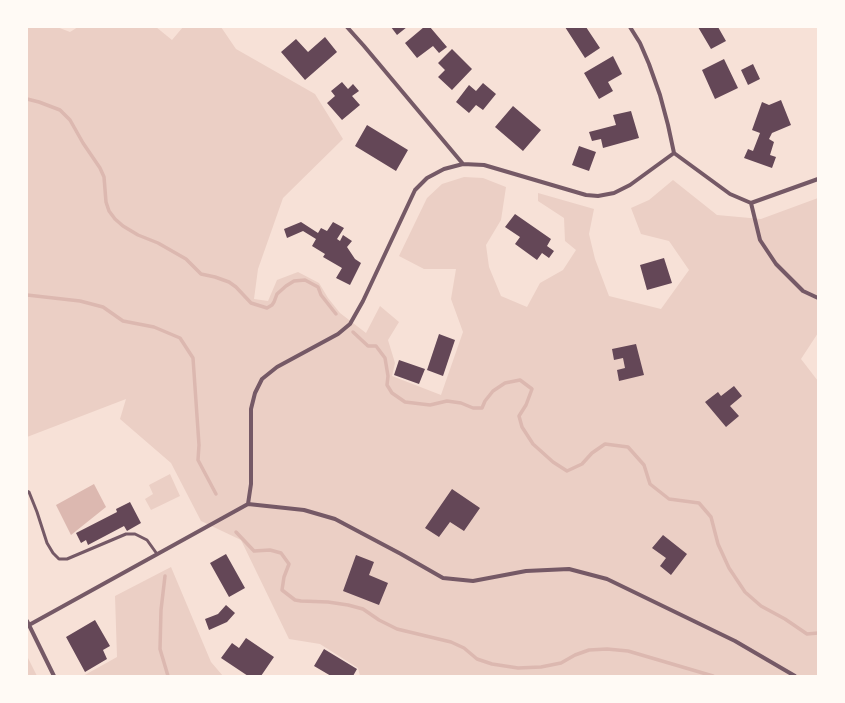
<!DOCTYPE html>
<html>
<head>
<meta charset="utf-8">
<style>
  body { margin:0 }
  #map { position:relative; width:845px; height:703px; overflow:hidden; background:#f7e1d7; font-family:Lato,sans-serif }
  canvas { display:block }
  .frame { position:absolute; inset:0; border:28px solid #fffaf5; pointer-events:none }
</style>
</head>
<body>
<div id="map">
<canvas width="845" height="703"></canvas>
<div class="frame"></div>
</div>
<script>
const ctx = document.querySelector('canvas').getContext('2d');
ctx.lineJoin = 'round';
function fillPath(path, color) { ctx.fillStyle = color; ctx.fill(path, 'evenodd'); }
const shape = rows => new Path2D(rows.map(r => 'M' + r).join(''));
function strokePath(path, color, width, dash) { ctx.strokeStyle = color; ctx.lineWidth = width; ctx.lineCap = dash ? 'butt' : 'round'; ctx.setLineDash(dash || []); ctx.stroke(path); }
fillPath(shape([
  [27,27,57,27,70,32,78,27,156,27,172,40,183,27,221,27,236,49,315,94,343,139,283,198,258,269,254,299,268,301,277,280,298,272,319,283,328,298,340,313,366,333,380,306,399,322,388,340,395,363,392,376,441,395,463,332,451,299,456,269,424,269,399,256,427,198,442,184,464,177,483,178,506,187,501,220,486,245,489,267,501,296,527,307,540,283,563,270,576,250,565,241,564,218,538,201,538,193,594,209,589,234,595,259,609,296,661,309,689,270,669,241,641,234,631,208,649,200,673,180,717,215,761,219,818,198,818,333,801,359,818,381,818,676,360,676,358,668,320,644,289,639,241,540,201,521,171,463,120,419,126,399,27,437],
  [170,474,180,496,151,510,145,499,153,494,149,485],
  [171,567,211,662,223,676,83,676,117,657,115,596],
  [27,656,37,676,27,676]
]), '#ebcfc5');
fillPath(shape([
  [94,484,106,507,71,535,56,505]
]), '#dcb8b0');
strokePath(shape([
  [27,99,39,102,60,110,70,120,83,143,100,168,104,177,106,202,109,211,115,219,123,226,138,235,158,243,186,259,201,274,215,277,229,282,236,287,251,303,267,308,272,305,274,302,277,294,286,286,294,281,305,280,318,287,321,295,336,314],
  [27,295,80,301,103,307,123,321,154,327,180,338,193,358,199,445,198,460,216,494],
  [353,332,368,346,376,346,385,358,388,376,387,385,392,393,405,402,430,405,447,401,461,403,473,408,482,408,485,401,493,391,505,383,520,380,532,389,526,405,519,416,522,427,533,444,553,462,567,471,582,464,592,453,605,444,628,447,644,465,650,484,669,499,699,503,711,517,718,544,729,568,745,592,761,606,785,619,807,634,818,633],
  [236,532,254,551,270,550,281,553,289,564,284,577,282,590,295,600,301,601,328,602,348,605,363,609,379,620,397,629,451,642,464,648,477,659,492,664,518,668,541,667,561,663,575,655,589,650,607,649,628,651,713,676],
  [165,576,161,610,160,649,168,676]
]), '#dcb8b0', 3.5);
fillPath(shape([
  [391,27,407,27,397,35],
  [424,27,430,27,447,47,439,53,433,46,417,58,405,43],
  [565,27,586,27,600,48,585,58],
  [698,27,718,27,726,41,711,49],
  [325,37,337,52,305,80,281,52,296,39,308,52],
  [452,49,472,69,452,90,438,77,445,70,438,63],
  [613,56,622,74,608,82,613,91,599,99,584,73],
  [724,59,738,88,715,99,702,70],
  [753,64,760,79,748,85,741,70],
  [342,82,348,89,353,84,359,91,352,96,360,105,342,120,327,103,335,96,331,91],
  [483,83,496,94,483,110,476,105,469,113,456,102,469,85,476,91],
  [781,100,791,125,772,133,769,139,774,142,770,155,776,157,772,168,744,158,748,149,753,151,760,133,752,130,762,102,769,105],
  [513,106,541,130,523,151,495,127],
  [631,111,639,138,603,148,601,139,592,141,589,132,616,125,613,115],
  [367,125,408,150,396,171,355,146],
  [579,146,596,152,589,171,572,165],
  [515,214,551,239,547,246,554,251,549,258,542,253,537,260,515,244,520,237,505,227],
  [301,222,318,233,321,228,327,231,333,222,344,228,337,239,340,241,343,235,352,241,347,247,355,259,361,263,350,285,336,278,342,268,323,257,325,254,312,246,316,239,303,231,287,238,284,229],
  [664,258,672,283,647,290,640,265],
  [439,334,455,340,443,376,427,370],
  [636,344,644,375,619,381,617,370,625,368,623,358,614,360,612,349],
  [399,360,425,369,419,384,394,375],
  [734,386,742,396,730,406,739,416,726,427,705,402,718,392,721,396],
  [452,489,480,508,464,531,450,522,439,537,425,528],
  [130,502,141,523,127,531,124,526,88,545,86,540,81,543,76,533,117,512,116,509],
  [663,535,687,554,671,575,660,566,666,558,652,548],
  [226,554,245,588,229,597,210,563],
  [356,555,374,562,369,575,388,583,379,605,343,591],
  [226,605,235,613,227,622,209,630,205,619,218,614],
  [95,620,110,646,103,650,107,659,85,672,66,637],
  [246,638,274,657,261,676,248,676,221,658,232,643,239,648],
  [324,649,357,669,353,676,331,676,314,666]
]), '#644757');
strokePath(shape([
  [27,491,29,492,37,512,47,543,53,553,59,559,67,559,126,534,135,534,147,540,157,554]
]), '#755966', 3);
strokePath(shape([
  [347,27,364,46,463,164],
  [630,27,640,43,649,64,660,95,668,125,674,153],
  [751,203,760,240,776,264,803,291,818,298],
  [248,504,251,484,251,409,255,393,262,379,277,367,338,334,350,324,363,301,415,190,427,178,444,169,463,164,484,165,586,195,598,196,614,193,630,185,674,153,730,194,751,203,818,179],
  [248,504,304,510,335,519,401,554,443,578,473,581,526,571,569,569,607,579,735,641,795,676],
  [27,621,54,676],
  [29,625,248,504]
]), '#755966', 4);
</script>
</body>
</html>
